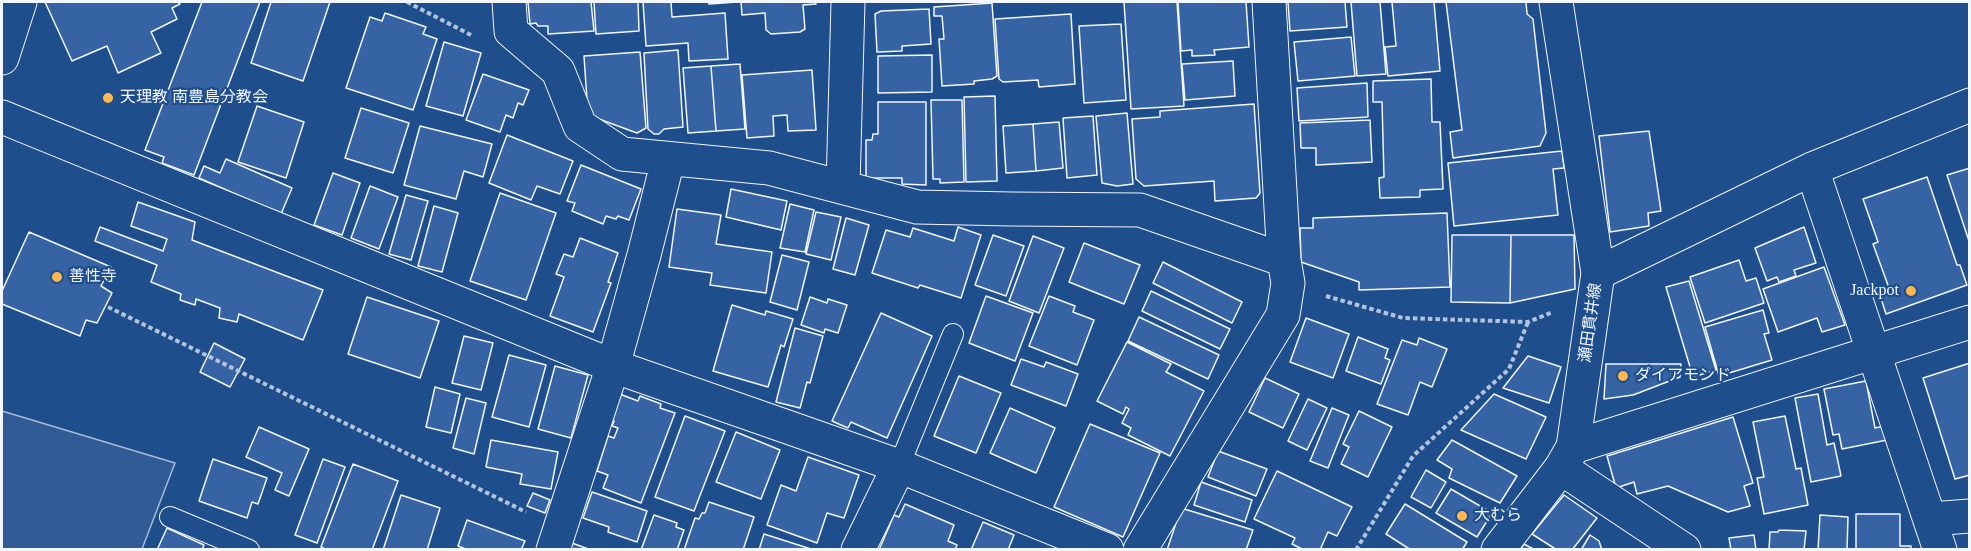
<!DOCTYPE html>
<html>
<head>
<meta charset="utf-8">
<style>
  body { margin:0 }
  #map { position:relative; width:1971px; height:551px; overflow:hidden; background:#1f4e8c; font-family:"Times New Roman",serif }
  canvas { display:block }
  .frame { position:absolute; inset:0; border:3px solid #f2f6ff; pointer-events:none }
</style>
</head>
<body>
<div id="map">
<canvas width="1971" height="551"></canvas>
<div class="frame"></div>
</div>
<script>
const ctx = document.querySelector('canvas').getContext('2d');
ctx.lineJoin = 'round';
function fillPath(path, color) { ctx.fillStyle = color; ctx.fill(path, 'evenodd'); }
const shape = rows => new Path2D(rows.map(r => 'M' + r).join(''));
function strokePath(path, color, width, dash) { ctx.strokeStyle = color; ctx.lineWidth = width; ctx.lineCap = dash ? 'butt' : 'round'; ctx.setLineDash(dash || []); ctx.stroke(path); }
function drawText(font, color, halo, rows, align = 'center') {
  ctx.font = font + ' "Times New Roman","Noto Sans JP",serif'; ctx.lineWidth = 4.5; ctx.setLineDash([]); ctx.textBaseline = 'middle'; ctx.strokeStyle = halo; ctx.fillStyle = color; for (const [text, x, y, turn = 0] of rows) {
    ctx.save(); ctx.translate(x, y); ctx.rotate((+turn || 0) * Math.PI / 180); ctx.textAlign = isNaN(turn) ? turn : align; if (halo) ctx.strokeText(text, 0, 0); ctx.fillText(text, 0, 0); ctx.restore();
  }
}
const green = shape([
  [2,411,175,463,142,549,2,549,2,411]
]);
fillPath(green, '#305b95');
strokePath(green, '#a8bbd7', 1.5);
const building = shape([
  [45,2,178,2,180,4,172,8,177,19,151,32,161,53,118,73,107,46,72,61,45,2],
  [202,2,260,2,194,175,162,163,164,157,145,150,202,2],
  [271,2,330,2,303,81,251,63,271,2],
  [528,2,591,2,594,31,548,34,548,26,538,26,536,23,530,24,528,2],
  [594,2,638,2,639,31,596,34,594,2],
  [643,2,671,2,672,17,725,13,728,59,689,61,688,43,646,46,643,2],
  [708,2,737,2,709,4,708,2],
  [741,2,815,2,816,4,803,5,805,29,800,32,771,34,766,30,765,13,742,15,741,2],
  [1124,2,1177,2,1184,106,1131,109,1124,2],
  [1178,2,1246,2,1249,47,1214,50,1215,55,1192,56,1192,50,1181,51,1178,2],
  [1288,2,1345,2,1347,27,1290,31,1288,2],
  [1351,2,1380,2,1386,74,1357,76,1351,2],
  [1392,2,1434,2,1440,71,1388,76,1385,47,1396,46,1392,2],
  [1446,2,1526,2,1527,14,1533,19,1546,133,1540,146,1453,158,1450,132,1462,130,1446,2],
  [992,3,997,76,992,79,974,81,974,84,942,86,939,39,944,39,942,16,934,16,934,7,992,3],
  [929,9,931,44,902,46,902,51,877,52,875,14,881,11,929,9],
  [385,13,426,27,423,34,437,39,413,110,346,88,370,17,382,21,385,13],
  [1071,14,1075,84,1039,87,1038,80,1003,82,999,79,995,19,1071,14],
  [1121,24,1126,100,1084,103,1079,26,1121,24],
  [1351,37,1355,76,1298,81,1294,42,1351,37],
  [444,42,481,53,463,116,426,106,444,42],
  [678,50,683,127,664,129,659,134,654,134,648,129,644,53,678,50],
  [640,52,646,128,637,133,588,115,584,56,640,52],
  [932,55,932,92,878,93,878,56,932,55],
  [1233,61,1235,96,1185,100,1182,64,1233,61],
  [740,64,745,129,716,131,711,66,740,64],
  [711,66,716,131,688,133,683,68,711,66],
  [812,70,816,130,788,131,787,115,773,116,774,136,747,138,742,75,812,70],
  [483,74,529,90,523,105,518,103,513,118,506,115,500,132,466,120,483,74],
  [1431,79,1432,122,1440,122,1443,189,1420,190,1420,197,1380,198,1379,178,1384,177,1382,102,1373,102,1373,81,1431,79],
  [1367,83,1368,117,1299,121,1297,88,1367,83],
  [995,96,997,181,966,182,964,97,995,96],
  [931,100,962,100,964,182,940,183,940,179,933,179,931,100],
  [878,102,926,102,926,185,902,184,902,178,866,178,866,140,872,140,873,134,878,134,878,102],
  [1254,104,1260,193,1256,198,1215,201,1214,181,1144,186,1136,179,1132,119,1160,117,1160,111,1254,104],
  [257,106,304,122,286,178,238,162,257,106],
  [361,108,409,123,393,173,345,158,361,108],
  [1127,113,1133,184,1117,186,1102,183,1096,116,1127,113],
  [1093,116,1097,175,1067,178,1063,118,1093,116],
  [1370,120,1372,162,1316,165,1316,148,1301,148,1300,123,1370,120],
  [1059,122,1063,168,1036,171,1033,124,1059,122],
  [1033,124,1036,171,1006,173,1003,126,1033,124],
  [420,126,492,144,483,177,464,171,456,199,404,185,420,126],
  [1649,131,1661,211,1648,213,1649,226,1610,232,1599,136,1649,131],
  [507,135,573,161,560,194,537,186,531,200,489,183,507,135],
  [1562,151,1564,168,1553,169,1558,215,1454,226,1448,163,1562,151],
  [226,159,292,188,281,214,199,178,204,166,220,173,226,159],
  [581,165,641,189,629,220,618,216,616,219,606,216,603,224,572,211,575,203,567,201,581,165],
  [1970,168,1970,244,1947,175,1970,168],
  [333,173,360,183,342,235,314,225,333,173],
  [1927,177,1957,265,1960,265,1967,285,1886,314,1879,292,1889,288,1873,244,1878,242,1863,199,1927,177],
  [370,186,398,197,379,249,351,238,370,186],
  [731,189,787,201,781,230,726,217,731,189],
  [500,193,556,213,526,300,470,281,500,193],
  [406,195,428,201,411,260,389,254,406,195],
  [138,202,195,222,192,240,323,290,303,340,239,314,237,322,219,318,220,308,196,299,195,305,180,300,181,294,151,282,157,265,95,241,100,227,163,251,167,239,131,226,138,202],
  [790,204,814,210,805,252,780,248,790,204],
  [434,206,458,213,442,272,418,266,434,206],
  [677,209,721,215,716,244,772,252,766,293,710,285,712,273,669,267,677,209],
  [816,212,841,217,831,260,806,254,816,212],
  [1447,213,1450,287,1359,290,1359,282,1301,262,1300,228,1313,228,1313,218,1447,213],
  [846,218,869,225,855,275,833,269,846,218],
  [958,227,981,235,961,298,920,285,918,288,872,273,886,230,910,237,913,228,954,241,958,227],
  [1804,227,1816,263,1794,270,1796,276,1779,282,1777,277,1767,281,1755,248,1804,227],
  [29,232,111,267,101,286,112,293,97,323,86,320,80,336,2,304,2,291,29,232],
  [993,235,1024,246,1006,296,975,285,993,235],
  [1452,235,1511,235,1510,303,1451,302,1452,235],
  [1511,235,1574,235,1575,289,1510,303,1511,235],
  [1033,236,1064,248,1039,313,1009,301,1033,236],
  [580,238,618,253,608,282,611,283,593,332,550,316,564,277,556,274,564,254,573,257,580,238],
  [1084,243,1140,265,1124,304,1069,282,1084,243],
  [782,255,809,262,797,310,770,302,782,255],
  [1739,260,1746,281,1756,278,1764,303,1705,323,1690,277,1739,260],
  [1163,262,1242,302,1232,323,1153,283,1163,262],
  [1824,267,1845,325,1822,332,1817,318,1778,332,1763,289,1824,267],
  [1689,281,1716,370,1693,377,1666,287,1689,281],
  [1151,291,1230,329,1220,349,1142,311,1151,291],
  [986,296,1033,313,1015,361,969,343,986,296],
  [1049,296,1075,306,1073,312,1094,320,1077,365,1029,346,1049,296],
  [367,297,439,321,420,378,348,354,367,297],
  [810,297,827,303,828,299,847,305,838,333,825,329,824,333,801,325,810,297],
  [732,305,765,315,766,311,793,319,784,347,781,345,768,387,713,371,732,305],
  [1763,310,1769,333,1764,334,1772,360,1719,376,1705,327,1763,310],
  [881,313,932,336,887,438,851,422,848,428,832,421,881,313],
  [1139,317,1219,355,1208,379,1128,341,1139,317],
  [1306,318,1349,334,1333,378,1290,362,1306,318],
  [795,328,823,336,810,383,807,382,800,408,776,402,795,328],
  [464,336,493,343,481,390,452,383,464,336],
  [1358,337,1388,349,1385,358,1390,360,1381,384,1346,371,1358,337],
  [1419,338,1447,349,1432,387,1420,382,1408,415,1377,404,1402,340,1417,345,1419,338],
  [1127,342,1171,364,1166,372,1204,391,1170,456,1128,435,1131,428,1122,423,1129,409,1126,407,1123,414,1097,401,1127,342],
  [214,343,245,359,230,387,200,372,214,343],
  [509,355,546,365,529,427,492,417,509,355],
  [1528,356,1561,367,1549,403,1503,388,1528,356],
  [1021,359,1044,367,1046,362,1078,374,1066,406,1011,385,1021,359],
  [1970,363,1970,475,1955,479,1923,378,1970,363],
  [1606,364,1681,364,1680,377,1633,395,1604,399,1606,364],
  [555,366,588,375,571,438,538,429,555,366],
  [959,376,1001,393,976,453,934,436,959,376],
  [1265,378,1299,394,1283,428,1249,412,1265,378],
  [1866,381,1875,428,1884,426,1887,440,1842,449,1839,434,1833,435,1824,389,1866,381],
  [435,387,460,394,451,433,426,427,435,387],
  [617,393,638,401,640,396,661,404,660,408,675,413,641,503,603,488,608,475,597,471,608,436,614,438,618,428,612,426,614,421,607,418,617,393],
  [1494,394,1546,417,1526,459,1461,430,1494,394],
  [1818,394,1827,445,1834,443,1841,476,1811,482,1795,398,1818,394],
  [466,398,486,403,474,454,453,448,466,398],
  [1308,399,1327,408,1307,450,1288,441,1308,399],
  [1010,408,1055,428,1036,473,990,453,1010,408],
  [1332,408,1349,415,1328,468,1310,461,1332,408],
  [1359,411,1392,427,1368,477,1341,464,1349,447,1343,444,1359,411],
  [685,416,725,431,694,511,655,497,685,416],
  [1785,416,1796,469,1801,468,1808,505,1764,514,1757,478,1764,477,1753,422,1785,416],
  [1733,417,1753,483,1744,486,1750,506,1728,512,1668,486,1637,494,1634,482,1616,488,1607,456,1733,417],
  [1090,424,1160,453,1123,537,1054,507,1090,424],
  [259,427,309,449,289,496,275,490,282,473,246,457,259,427],
  [736,432,780,450,761,499,716,482,736,432],
  [491,440,558,452,551,489,520,484,522,474,486,467,491,440],
  [1452,440,1517,476,1500,503,1449,478,1452,469,1437,460,1452,440],
  [1218,451,1267,469,1256,496,1208,477,1218,451],
  [808,457,859,475,844,518,827,513,817,543,767,525,781,485,796,491,808,457],
  [213,459,267,478,258,504,252,502,247,518,199,501,213,459],
  [323,459,345,467,317,543,295,535,323,459],
  [353,464,398,481,372,550,327,550,321,547,353,464],
  [1426,470,1446,482,1431,508,1411,497,1426,470],
  [1277,471,1352,507,1337,536,1328,532,1320,550,1304,550,1292,544,1295,538,1254,519,1277,471],
  [1201,482,1252,500,1245,522,1194,505,1201,482],
  [1451,489,1492,513,1477,537,1436,513,1451,489],
  [592,492,647,511,637,542,608,532,609,527,583,518,592,492],
  [533,493,550,500,545,513,527,506,533,493],
  [401,495,440,508,427,550,383,550,401,495],
  [1564,495,1597,518,1572,550,1557,550,1532,534,1564,495],
  [709,502,754,517,743,550,684,550,695,518,699,519,702,513,705,513,709,502],
  [905,504,954,525,948,541,957,545,955,550,879,550,894,515,899,517,905,504],
  [1405,504,1467,542,1462,550,1411,550,1386,534,1405,504],
  [1181,508,1253,530,1246,550,1167,550,1181,508],
  [1856,514,1900,514,1900,546,1911,546,1911,550,1856,550,1856,514],
  [654,515,677,523,676,527,684,530,677,550,641,550,654,515],
  [1820,515,1848,517,1847,550,1818,550,1820,515],
  [467,520,525,541,521,550,468,550,458,546,467,520],
  [983,522,1014,535,1008,550,971,550,983,522],
  [167,528,204,545,202,550,157,550,167,528],
  [1779,530,1806,531,1804,550,1769,550,1770,532,1778,532,1779,530],
  [764,534,814,550,759,550,764,534],
  [1590,535,1599,541,1602,550,1581,550,1590,535],
  [1754,535,1756,550,1731,550,1729,538,1754,535],
  [572,543,591,550,570,550,572,543],
  [1524,544,1535,550,1520,550,1524,544]
]);
fillPath(building, '#3563a3');
strokePath(building, '#f2f6ff', 1.5);
const service = shape([
  [899,466,953,334],
  [170,517,249,550]
]);
const minor = shape([
  [509,2,511,31,558,71,580,126,622,154,769,168,917,207,1011,209,1140,210,1284,260],
  [2,58,20,2],
  [2,117,613,366,899,466,1107,550],
  [1812,169,1940,550],
  [843,187,848,2],
  [1598,273,1812,169,1970,105],
  [1561,468,1684,550],
  [1930,519,1970,516],
  [553,550,613,366,644,255,668,160],
  [858,550,899,466],
  [1140,550,1283,315,1288,283,1284,260,1269,2]
]);
const tertiary = shape([
  [1573,447,1970,322]
]);
const secondary = shape([
  [1498,550,1561,468,1573,447,1598,273,1556,2]
]);
strokePath(service, '#f2f6ff', 22);
strokePath(minor, '#f2f6ff', 35);
strokePath(tertiary, '#f2f6ff', 35);
strokePath(secondary, '#f2f6ff', 35);
strokePath(shape([
  [407,2,473,36],
  [1326,296,1403,318,1528,322,1553,312],
  [108,307,526,512],
  [1356,550,1413,456,1509,369,1528,322]
]), '#b3c4dc', 4, [4.5, 3]);
strokePath(service, '#1f4e8c', 20);
strokePath(minor, '#1f4e8c', 33);
strokePath(tertiary, '#1f4e8c', 33);
strokePath(secondary, '#1f4e8c', 33);
for (const [x, y, r, color] of [
  [108,98,6,"#ffb74d"],
  [57,277,6,"#ffb74d"],
  [1911,291,6,"#ffb74d"],
  [1623,376,6,"#ffb74d"],
  [1462,516,6,"#ffb74d"]
]) { const dot = new Path2D(); dot.arc(x, y, r, 0, 2 * Math.PI); ctx.fillStyle = color; ctx.fill(dot); strokePath(dot, '#1f4e8c', 2); }
drawText('16px', '#f2f6ff', '#1f4e8c', [
  ["天理教 南豊島分教会",120,98],
  ["善性寺",69,277],
  ["Jackpot",1899,291,"right"],
  ["ダイアモンド",1635,376],
  ["大むら",1474,516]
], 'left');
drawText('16px', '#f2f6ff', '#1f4e8c', [
  ["瀬田貫井線",1591,323,-82]
]);
</script>
</body>
</html>
